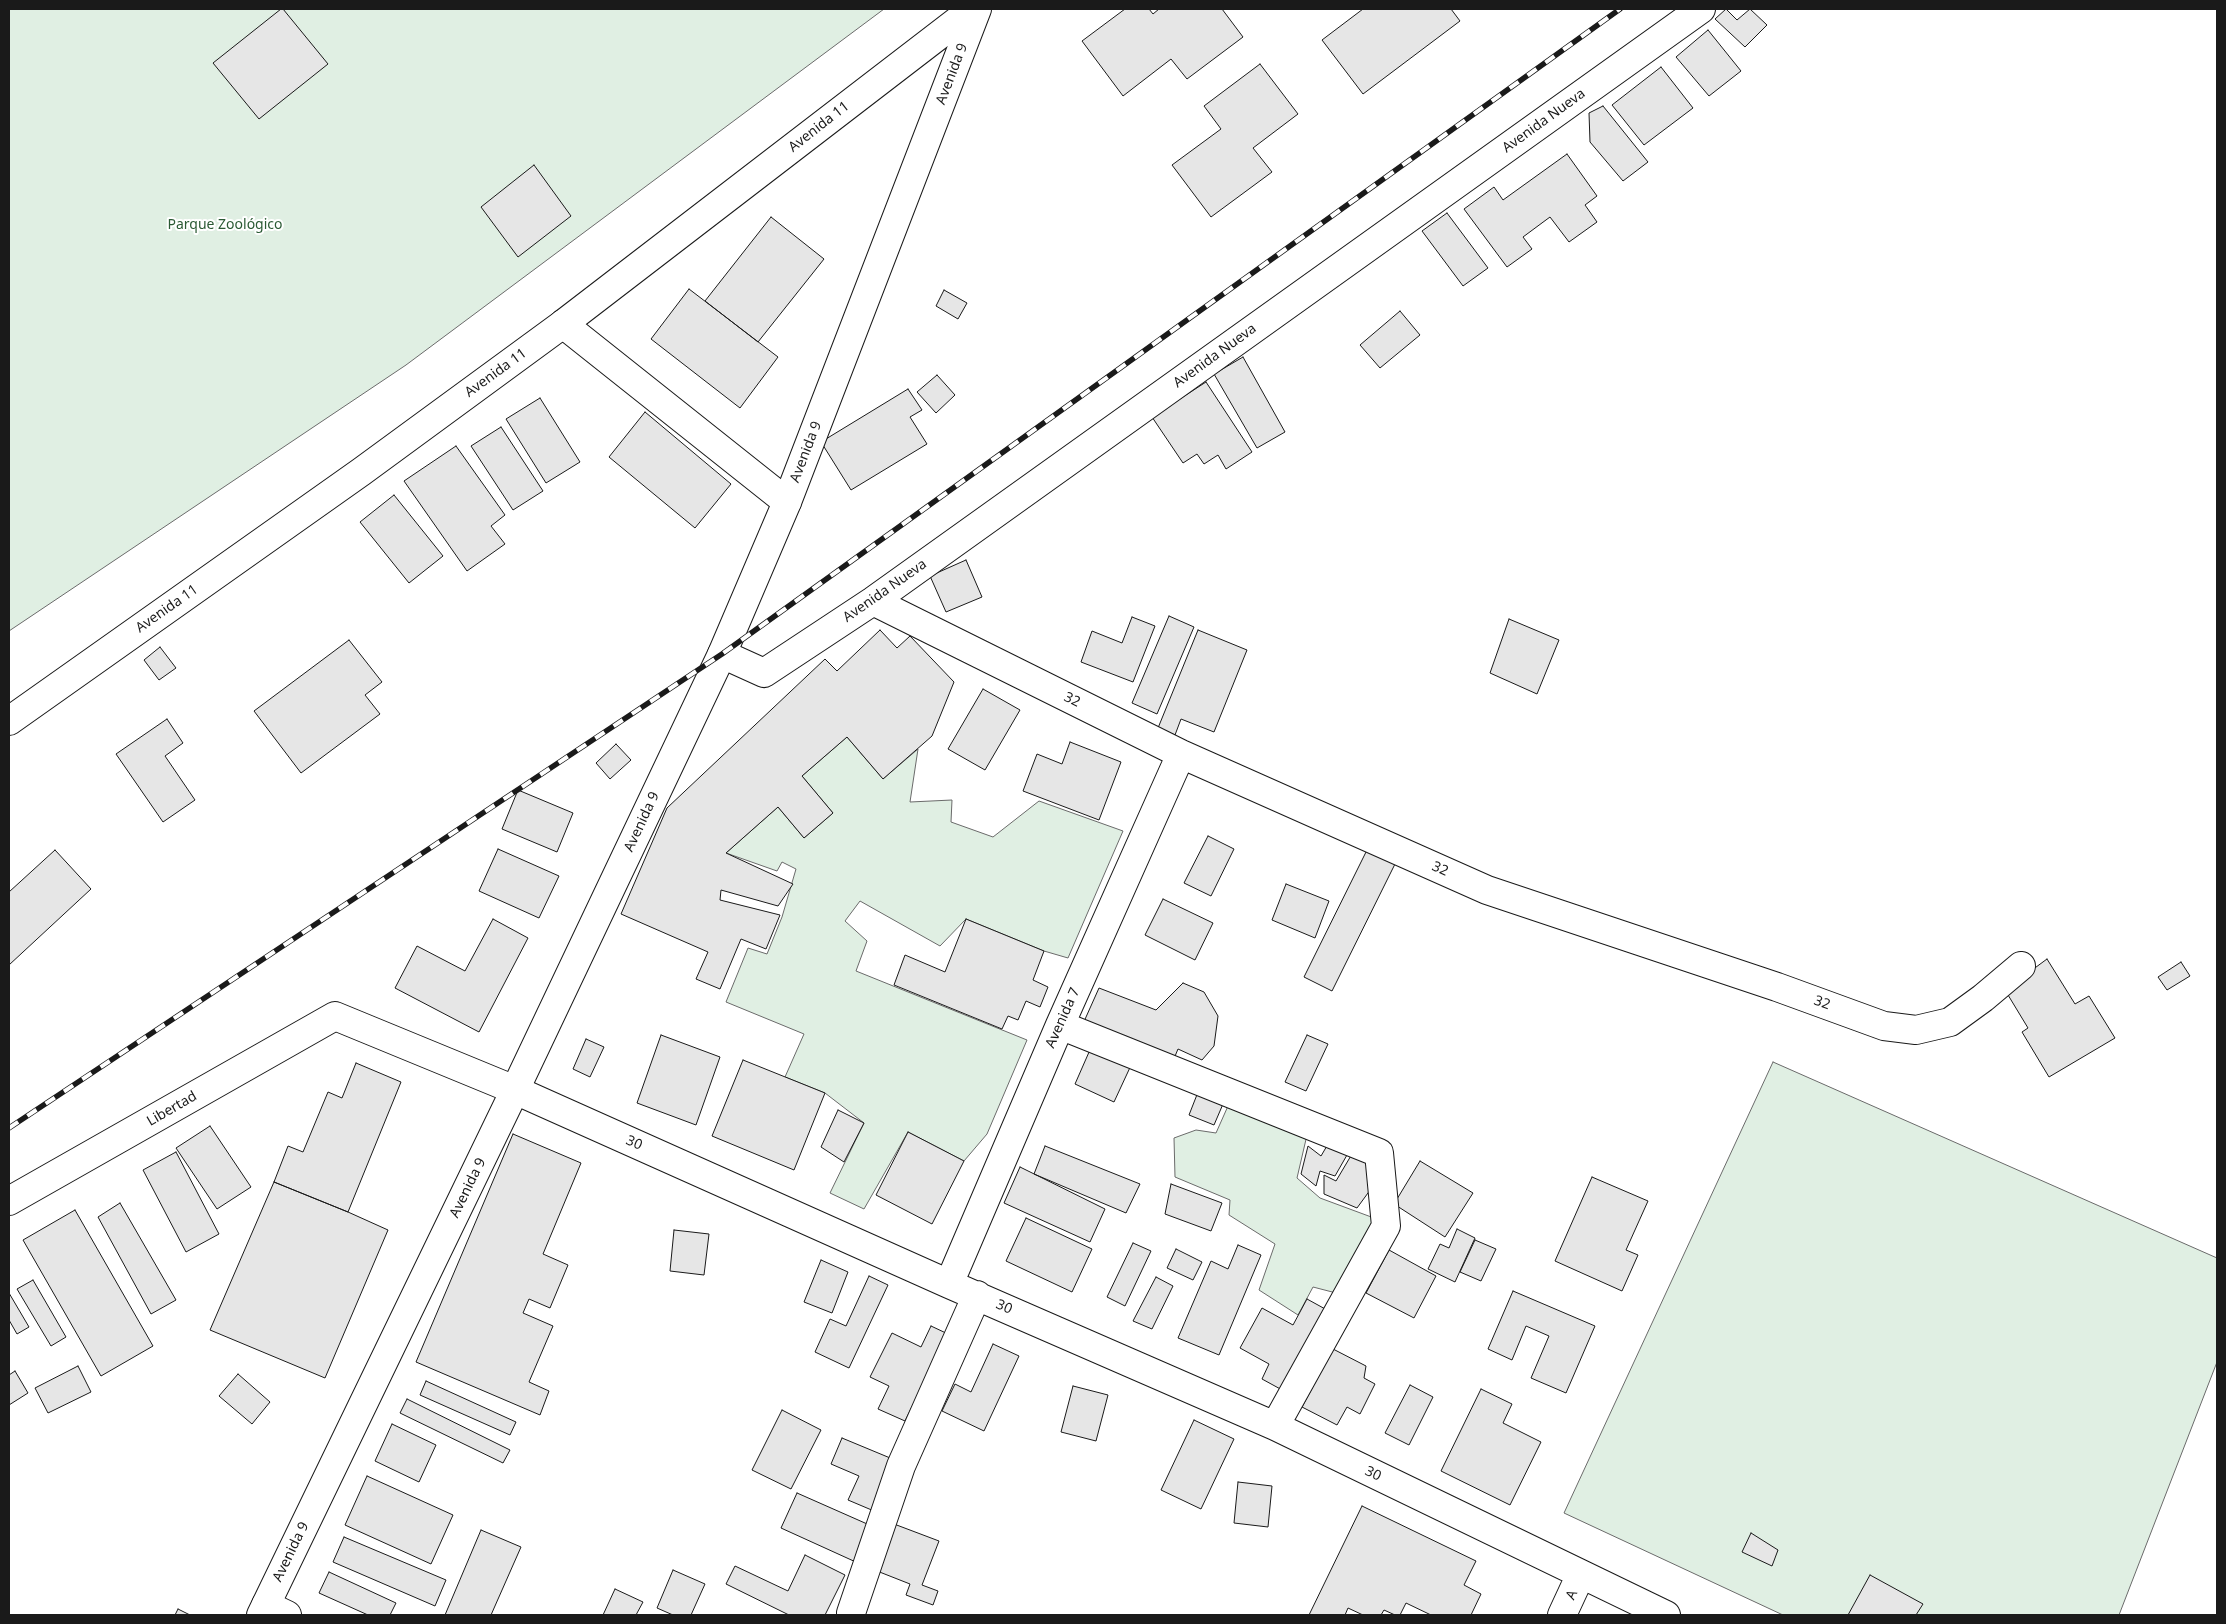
<!DOCTYPE html>
<html>
<head>
<meta charset="utf-8">
<style>
  body { margin:0 }
  #map { position:relative; width:2226px; height:1624px; overflow:hidden; background:#fff; font-family:"Noto Sans",sans-serif }
  canvas { display:block }
  .frame { position:absolute; inset:0; border:10px solid #1a1a1a; pointer-events:none }
</style>
</head>
<body>
<div id="map">
<canvas width="2226" height="1624"></canvas>
<div class="frame"></div>
</div>
<script>
const ctx = document.querySelector('canvas').getContext('2d');
ctx.lineJoin = 'round';
function fillPath(path, color) { ctx.fillStyle = color; ctx.fill(path, 'evenodd'); }
const shape = rows => new Path2D(rows.map(r => 'M' + r).join(''));
function strokePath(path, color, width, dash) { ctx.strokeStyle = color; ctx.lineWidth = width; ctx.lineCap = dash ? 'butt' : 'round'; ctx.setLineDash(dash || []); ctx.stroke(path); }
function drawText(font, color, halo, rows, align = 'center') {
  ctx.font = font + ' "Noto Sans",sans-serif'; ctx.lineWidth = 4; ctx.setLineDash([]); ctx.textBaseline = 'middle'; ctx.strokeStyle = halo; ctx.fillStyle = color; for (const [text, x, y, turn = 0] of rows) {
    ctx.save(); ctx.translate(x, y); ctx.rotate((+turn || 0) * Math.PI / 180); ctx.textAlign = isNaN(turn) ? turn : align; if (halo) ctx.strokeText(text, 0, 0); ctx.fillText(text, 0, 0); ctx.restore();
  }
}
const green = shape([
  [9,9,884,9,406,365,9,631,9,9],
  [847,737,883,779,918,749,910,802,952,800,951,822,993,837,1039,801,1123,831,1068,958,1044,951,966,919,940,946,860,901,845,921,867,941,856,971,1027,1040,987,1134,964,1161,908,1132,864,1209,830,1193,864,1123,825,1093,785,1077,804,1034,726,1002,748,948,767,954,782,917,796,869,782,862,777,871,726,853,778,807,804,838,833,813,802,776,847,737],
  [1773,1062,2217,1258,2217,1362,2119,1615,1783,1615,1564,1513,1773,1062],
  [1228,1106,1307,1135,1297,1178,1320,1198,1374,1218,1372,1234,1340,1294,1313,1287,1298,1315,1259,1290,1275,1244,1229,1215,1230,1200,1175,1177,1174,1138,1196,1130,1216,1133,1228,1106]
]);
fillPath(green, '#e0efe3');
strokePath(green, '#6a6a6a', 1);
const building = shape([
  [281,9,283,9,328,64,259,119,213,63,281,9],
  [1125,9,1149,9,1153,14,1159,9,1222,9,1243,37,1187,79,1171,59,1123,96,1082,41,1125,9],
  [1363,9,1451,9,1460,21,1363,94,1322,40,1363,9],
  [1726,9,1737,20,1750,9,1767,25,1745,47,1715,19,1726,9],
  [1708,30,1741,71,1709,96,1676,57,1708,30],
  [1260,64,1298,114,1253,148,1272,172,1211,217,1172,165,1221,129,1204,106,1260,64],
  [1661,67,1693,108,1644,145,1612,105,1661,67],
  [1603,106,1648,162,1623,181,1590,142,1589,113,1603,106],
  [1567,154,1597,196,1585,205,1597,222,1569,242,1550,217,1523,237,1532,249,1507,267,1464,209,1494,187,1503,200,1567,154],
  [534,165,571,216,518,257,481,207,534,165],
  [1447,213,1488,268,1463,286,1422,231,1447,213],
  [771,217,824,259,758,342,705,301,771,217],
  [689,289,778,357,740,408,651,339,689,289],
  [944,290,967,303,958,319,936,306,944,290],
  [1400,311,1420,335,1380,368,1360,345,1400,311],
  [1243,357,1285,432,1257,448,1214,374,1243,357],
  [937,375,955,395,936,413,917,392,937,375],
  [1206,382,1252,452,1226,469,1218,455,1204,464,1197,454,1183,463,1152,417,1206,382],
  [908,389,922,410,910,417,927,444,851,490,821,442,908,389],
  [540,398,580,462,546,483,506,419,540,398],
  [645,412,731,484,695,528,609,457,645,412],
  [501,427,543,491,513,510,471,446,501,427],
  [456,446,505,515,491,526,505,544,467,571,404,481,456,446],
  [394,495,443,556,409,583,360,522,394,495],
  [966,560,982,597,946,612,930,576,966,560],
  [1169,616,1194,627,1157,714,1132,703,1169,616],
  [1132,617,1155,626,1133,682,1081,662,1092,631,1122,643,1132,617],
  [1509,619,1559,640,1537,694,1490,673,1509,619],
  [880,630,897,648,910,636,954,682,932,736,883,779,847,737,802,776,833,813,804,838,778,807,726,853,793,884,778,906,721,890,720,900,780,915,766,949,741,939,720,989,696,979,708,952,621,914,667,808,825,659,837,671,880,630],
  [1198,630,1247,650,1214,732,1181,719,1175,735,1158,728,1198,630],
  [349,640,382,682,365,695,380,714,301,773,254,711,349,640],
  [160,647,176,668,159,680,144,660,160,647],
  [983,689,1020,710,985,770,948,749,983,689],
  [167,719,183,743,165,756,195,800,163,822,116,754,167,719],
  [1070,742,1121,762,1099,820,1023,791,1037,754,1062,764,1070,742],
  [616,744,631,760,610,779,596,763,616,744],
  [518,790,573,813,557,852,502,829,518,790],
  [1208,836,1234,849,1211,896,1184,883,1208,836],
  [498,849,559,876,539,918,479,891,498,849],
  [55,850,91,889,9,965,9,892,55,850],
  [1367,850,1395,864,1332,991,1304,977,1367,850],
  [1286,884,1329,901,1315,938,1272,920,1286,884],
  [1163,899,1213,923,1195,960,1145,935,1163,899],
  [493,919,528,938,479,1032,395,988,417,946,465,971,493,919],
  [966,919,1044,951,1033,980,1048,987,1040,1007,1026,1001,1018,1020,1008,1016,1002,1029,894,985,905,955,945,972,966,919],
  [2047,959,2075,1004,2089,996,2115,1038,2049,1077,2022,1032,2028,1028,2005,990,2047,959],
  [2181,962,2190,976,2167,990,2158,977,2181,962],
  [1183,983,1204,992,1218,1016,1214,1046,1202,1060,1178,1049,1173,1061,1082,1026,1099,988,1156,1010,1183,983],
  [661,1035,720,1057,696,1125,637,1103,661,1035],
  [1307,1035,1328,1044,1306,1091,1285,1082,1307,1035],
  [586,1039,604,1047,590,1077,573,1069,586,1039],
  [1093,1043,1133,1061,1114,1102,1075,1084,1093,1043],
  [743,1060,825,1093,794,1170,712,1136,743,1060],
  [356,1063,401,1082,348,1212,274,1182,288,1146,303,1152,328,1092,342,1098,356,1063],
  [1200,1087,1226,1097,1214,1125,1189,1115,1200,1087],
  [838,1110,864,1123,844,1162,821,1147,838,1110],
  [210,1126,251,1187,217,1209,176,1148,210,1126],
  [908,1132,964,1161,932,1224,876,1195,908,1132],
  [513,1134,581,1163,543,1254,568,1265,550,1308,529,1299,523,1313,553,1326,529,1382,549,1391,540,1415,416,1362,513,1134],
  [1331,1139,1351,1148,1335,1176,1320,1171,1316,1186,1301,1174,1308,1146,1321,1156,1331,1139],
  [1045,1146,1140,1184,1126,1213,1034,1174,1045,1146],
  [176,1152,219,1234,186,1252,143,1170,176,1152],
  [1352,1154,1376,1168,1376,1182,1357,1208,1324,1194,1324,1175,1336,1181,1352,1154],
  [1420,1161,1473,1193,1445,1237,1394,1204,1420,1161],
  [1020,1167,1105,1209,1090,1242,1004,1203,1020,1167],
  [1592,1177,1648,1201,1626,1250,1638,1255,1622,1291,1555,1261,1592,1177],
  [274,1182,348,1212,388,1230,325,1378,210,1330,274,1182],
  [1171,1184,1222,1203,1211,1231,1165,1214,1171,1184],
  [120,1203,176,1300,151,1314,98,1217,120,1203],
  [75,1210,153,1346,101,1376,23,1240,75,1210],
  [1026,1218,1092,1249,1072,1292,1006,1261,1026,1218],
  [1457,1229,1475,1238,1455,1282,1428,1269,1440,1244,1449,1248,1457,1229],
  [674,1230,709,1234,704,1275,670,1271,674,1230],
  [1475,1240,1496,1249,1481,1281,1460,1272,1475,1240],
  [1133,1243,1151,1251,1125,1306,1107,1297,1133,1243],
  [1238,1245,1261,1255,1219,1355,1178,1338,1211,1261,1228,1269,1238,1245],
  [1176,1249,1202,1262,1193,1280,1167,1268,1176,1249],
  [1389,1250,1436,1276,1414,1318,1366,1293,1389,1250],
  [821,1260,848,1272,832,1313,804,1302,821,1260],
  [869,1276,888,1285,849,1368,815,1352,830,1319,846,1326,869,1276],
  [1156,1277,1173,1286,1152,1329,1133,1321,1156,1277],
  [33,1280,66,1337,51,1346,17,1289,33,1280],
  [1513,1291,1595,1326,1566,1393,1531,1378,1549,1336,1526,1326,1512,1360,1488,1349,1513,1291],
  [9,1293,29,1327,17,1334,9,1320,9,1293],
  [1307,1299,1327,1310,1284,1391,1262,1379,1269,1364,1240,1348,1262,1308,1293,1325,1307,1299],
  [931,1326,948,1334,905,1421,878,1409,889,1386,870,1377,892,1333,921,1347,931,1326],
  [993,1344,1019,1356,984,1431,942,1411,955,1384,971,1392,993,1344],
  [1333,1349,1366,1366,1364,1378,1375,1384,1360,1414,1347,1407,1337,1425,1302,1407,1333,1349],
  [78,1366,91,1392,48,1413,35,1388,78,1366],
  [15,1371,28,1393,9,1405,9,1375,15,1371],
  [238,1374,270,1402,252,1424,219,1396,238,1374],
  [426,1381,516,1422,510,1435,420,1395,426,1381],
  [1410,1385,1433,1397,1409,1445,1385,1433,1410,1385],
  [1073,1386,1108,1395,1096,1441,1061,1432,1073,1386],
  [1481,1389,1512,1404,1503,1423,1541,1442,1510,1505,1441,1471,1481,1389],
  [407,1399,510,1450,503,1463,400,1413,407,1399],
  [782,1410,821,1430,791,1489,752,1470,782,1410],
  [1194,1420,1234,1439,1201,1509,1161,1490,1194,1420],
  [392,1424,436,1445,419,1482,375,1461,392,1424],
  [842,1438,895,1460,874,1511,848,1500,859,1476,831,1464,842,1438],
  [367,1476,453,1515,431,1564,345,1525,367,1476],
  [1238,1482,1272,1486,1268,1527,1234,1523,1238,1482],
  [797,1493,874,1527,858,1563,781,1528,797,1493],
  [1362,1506,1476,1561,1464,1585,1481,1594,1471,1615,1431,1615,1406,1603,1400,1615,1395,1615,1384,1610,1381,1615,1363,1615,1348,1608,1345,1615,1309,1615,1362,1506],
  [894,1524,939,1541,922,1585,938,1591,933,1605,906,1595,910,1584,877,1571,894,1524],
  [481,1530,521,1547,491,1615,445,1615,481,1530],
  [1751,1533,1778,1550,1772,1566,1742,1552,1751,1533],
  [344,1537,446,1580,435,1606,333,1562,344,1537],
  [805,1555,845,1575,825,1615,789,1615,726,1584,735,1566,788,1591,805,1555],
  [673,1570,705,1584,691,1615,673,1615,657,1608,673,1570],
  [329,1572,396,1603,390,1615,368,1615,319,1593,329,1572],
  [1870,1575,1923,1604,1916,1615,1848,1615,1870,1575],
  [615,1589,643,1602,636,1615,603,1615,615,1589],
  [178,1609,190,1615,175,1615,178,1609]
]);
fillPath(building, '#e6e6e6');
strokePath(building, '#1a1a1a', 1);
const minor = shape([
  [563,324,787,502],
  [873,601,1181,754,1487,890,1777,987,1884,1026,1916,1030,1950,1022,1983,998,2021,966],
  [722,654,764,673,873,601,1701,9],
  [1060,1025,1379,1153,1386,1226,1275,1426],
  [9,1201,335,1016,515,1090,949,1284,1275,1426,1666,1615],
  [949,1284,1060,1025,1181,754],
  [266,1605,287,1615],
  [851,1613,901,1466,977,1295],
  [1562,1615,1581,1574]
]);
const major = shape([
  [9,721,361,472,563,324,973,9],
  [261,1615,515,1090,722,654,787,502,977,9]
]);
strokePath(minor, '#1a1a1a', 30);
strokePath(major, '#1a1a1a', 30);
strokePath(minor, '#fff', 28);
strokePath(major, '#fff', 28);
const rail = shape([
  [9,1128,722,654,1620,9]
]);
strokePath(rail, '#1a1a1a', 5.5);
strokePath(rail, '#fff', 4, [11]);
drawText('14px', '#1a1a1a', '#fff', [
  ["Avenida 9",952,74,-69],
  ["Avenida Nueva",1544,121,-36],
  ["Avenida 11",819,127,-38],
  ["Avenida Nueva",1215,356,-36],
  ["Avenida 11",496,373,-36],
  ["Avenida 9",806,452,-69],
  ["Avenida Nueva",885,591,-35],
  ["Avenida 11",167,609,-35],
  ["32",1072,700,26],
  ["Avenida 9",642,822,-65],
  ["32",1440,869,24],
  ["32",1822,1003,20],
  ["Avenida 7",1063,1018,-66],
  ["Libertad",172,1109,-30],
  ["30",634,1143,24],
  ["Avenida 9",468,1188,-64],
  ["30",1004,1307,24],
  ["30",1373,1474,26],
  ["Avenida 9",291,1552,-64],
  ["A",1572,1595,-65]
]);
drawText('14px', '#2b5a34', '#fff', [
  ["Parque Zoológico",225,225]
]);
</script>
</body>
</html>
